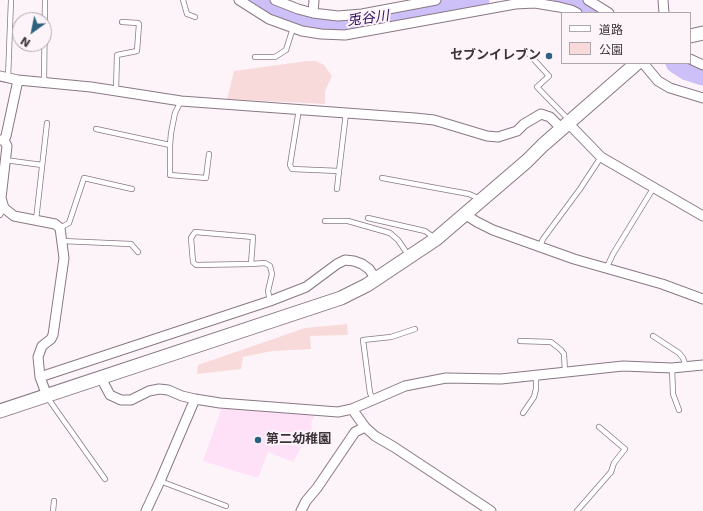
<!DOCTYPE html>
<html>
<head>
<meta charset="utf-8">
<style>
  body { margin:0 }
  #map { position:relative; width:703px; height:511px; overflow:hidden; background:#fdf4fa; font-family:"DejaVu Sans","Noto Sans JP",sans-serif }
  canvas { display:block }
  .legend { position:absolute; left:561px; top:12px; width:130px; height:52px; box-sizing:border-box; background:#fdf4fa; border:1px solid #afa7ad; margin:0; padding:5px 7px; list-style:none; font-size:12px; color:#3b3339 }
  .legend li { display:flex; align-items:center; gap:8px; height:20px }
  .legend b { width:20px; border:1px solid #afa7ad }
  .north { position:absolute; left:12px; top:12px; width:40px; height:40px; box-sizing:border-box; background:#fdf4fa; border:1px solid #afa7ad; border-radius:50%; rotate:213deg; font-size:11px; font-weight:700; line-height:16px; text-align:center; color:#3b3339 }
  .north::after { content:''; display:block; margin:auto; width:14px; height:18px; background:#2d617d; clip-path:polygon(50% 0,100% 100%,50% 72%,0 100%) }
</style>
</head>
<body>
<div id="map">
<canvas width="703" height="511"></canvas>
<ul class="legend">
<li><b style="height:5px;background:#fff"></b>道路</li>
<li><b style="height:11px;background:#f9dadb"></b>公園</li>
</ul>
<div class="north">N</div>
</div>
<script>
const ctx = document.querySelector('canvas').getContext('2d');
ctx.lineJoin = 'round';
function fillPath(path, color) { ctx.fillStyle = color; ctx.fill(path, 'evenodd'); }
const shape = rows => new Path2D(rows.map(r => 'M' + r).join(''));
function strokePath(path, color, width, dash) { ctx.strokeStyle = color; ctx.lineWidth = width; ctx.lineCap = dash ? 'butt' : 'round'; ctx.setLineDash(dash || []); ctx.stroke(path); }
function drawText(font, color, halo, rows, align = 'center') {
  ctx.font = font + ' "DejaVu Sans","Noto Sans JP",sans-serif'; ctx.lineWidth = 4; ctx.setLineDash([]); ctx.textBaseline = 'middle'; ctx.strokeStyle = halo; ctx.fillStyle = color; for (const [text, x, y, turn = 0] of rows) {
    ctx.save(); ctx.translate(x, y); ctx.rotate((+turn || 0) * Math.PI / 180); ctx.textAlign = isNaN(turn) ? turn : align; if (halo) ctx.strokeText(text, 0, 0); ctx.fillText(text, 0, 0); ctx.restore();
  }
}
fillPath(shape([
  [222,407,315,414,311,424,312,429,293,462,268,452,258,478,203,461]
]), '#fee1f6');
fillPath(shape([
  [307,61,316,61,324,65,332,76,325,91,325,104,227,99,234,71],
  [347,324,348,335,310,336,311,349,272,351,243,357,241,369,197,374,198,365,305,328]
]), '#f9dadb');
strokePath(shape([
  [259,0,285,15,331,23,371,20,428,11,479,0],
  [564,0,579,6,592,13],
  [676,63,687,70,703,75]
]), '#cdbff8', 21);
const lane = shape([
  [183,0,187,14,195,17],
  [527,52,549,76,537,87,569,120],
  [255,57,275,57,286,50,293,28],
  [8,78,11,0],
  [44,82,45,0],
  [116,90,117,55,137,51,139,24,138,23,122,22],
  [299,109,290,165,292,169,339,171,346,113],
  [96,129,170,145,171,133,175,113,181,101],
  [170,145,170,175,206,178,209,154],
  [5,160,42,165],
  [382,178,469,194,480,199],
  [337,189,339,171],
  [0,215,4,208],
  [368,218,425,231,435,238],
  [36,220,47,123],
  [325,221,348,221,390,233,398,240,409,256],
  [60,228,69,223,84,178,132,189],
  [62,241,131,244,138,252],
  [540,246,543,239,580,189,601,157],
  [251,264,253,237,195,232,191,238,193,262,196,265,251,264,265,263,270,266,272,274,268,291,270,301],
  [606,269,613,254,654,187],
  [653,336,679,353,683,358,686,366],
  [520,341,551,342,561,350,564,354,565,372],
  [672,368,673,394,679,410],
  [47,397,105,479],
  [373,399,370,393,363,340,391,337,415,329],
  [523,413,534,397,536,389,536,376],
  [160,481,226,506],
  [53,511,54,501],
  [577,511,611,472,614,463,625,449,599,427]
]);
const street = shape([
  [239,0,269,19,302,31,321,34,345,35,515,4,535,3,559,7,571,10,577,13],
  [275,0,298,9,313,13,338,16,362,14,436,0],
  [588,0,609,13],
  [663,0,664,13],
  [313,13,314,0],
  [690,59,703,65],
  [643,63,658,81,670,88,703,98],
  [0,76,18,80,91,87,181,101,415,118,434,120,487,136,498,137,517,131,524,124,541,114,550,117,562,129],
  [568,123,601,157,703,216],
  [0,140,4,140,6,136,18,80],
  [4,140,7,146,1,198,4,208,14,216,55,224,60,228,64,258,53,335,51,339,42,346,38,357,40,377,47,396],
  [466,215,477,222,493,230,574,259,662,284,703,299],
  [40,377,270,301,306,287,337,264,345,260,354,261,362,264,369,269,376,279],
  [101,378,110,395,121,400,131,400,149,391,159,389,168,390,182,396,195,399,220,403,338,412,352,409,405,386,446,378,501,379,623,366,672,368,703,365],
  [352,409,365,427,375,436,394,447,491,511],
  [146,511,160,481,195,399],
  [301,511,306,501,317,488,355,432,365,427]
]);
const secondary = shape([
  [690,36,703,33],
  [0,411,341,298,367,285,436,239,527,161,543,145,637,63]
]);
strokePath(lane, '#8a7785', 6);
strokePath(street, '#8a7785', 11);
strokePath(secondary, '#8a7785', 15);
strokePath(lane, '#fff', 4.5);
strokePath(street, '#fff', 9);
strokePath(secondary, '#fff', 13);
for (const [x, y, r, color] of [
  [549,56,4,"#2d617d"],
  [258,440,4,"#2d617d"]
]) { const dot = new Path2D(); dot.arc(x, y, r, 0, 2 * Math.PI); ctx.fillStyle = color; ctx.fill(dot); strokePath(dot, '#fdf4fa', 1.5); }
drawText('bold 13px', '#3b3339', '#fdf4fa', [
  ["セブンイレブン",541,56],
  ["第二幼稚園",266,440,"left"]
], 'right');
drawText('italic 14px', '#321261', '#fdf4fa', [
  ["兎谷川",368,19,-7]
]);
</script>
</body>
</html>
